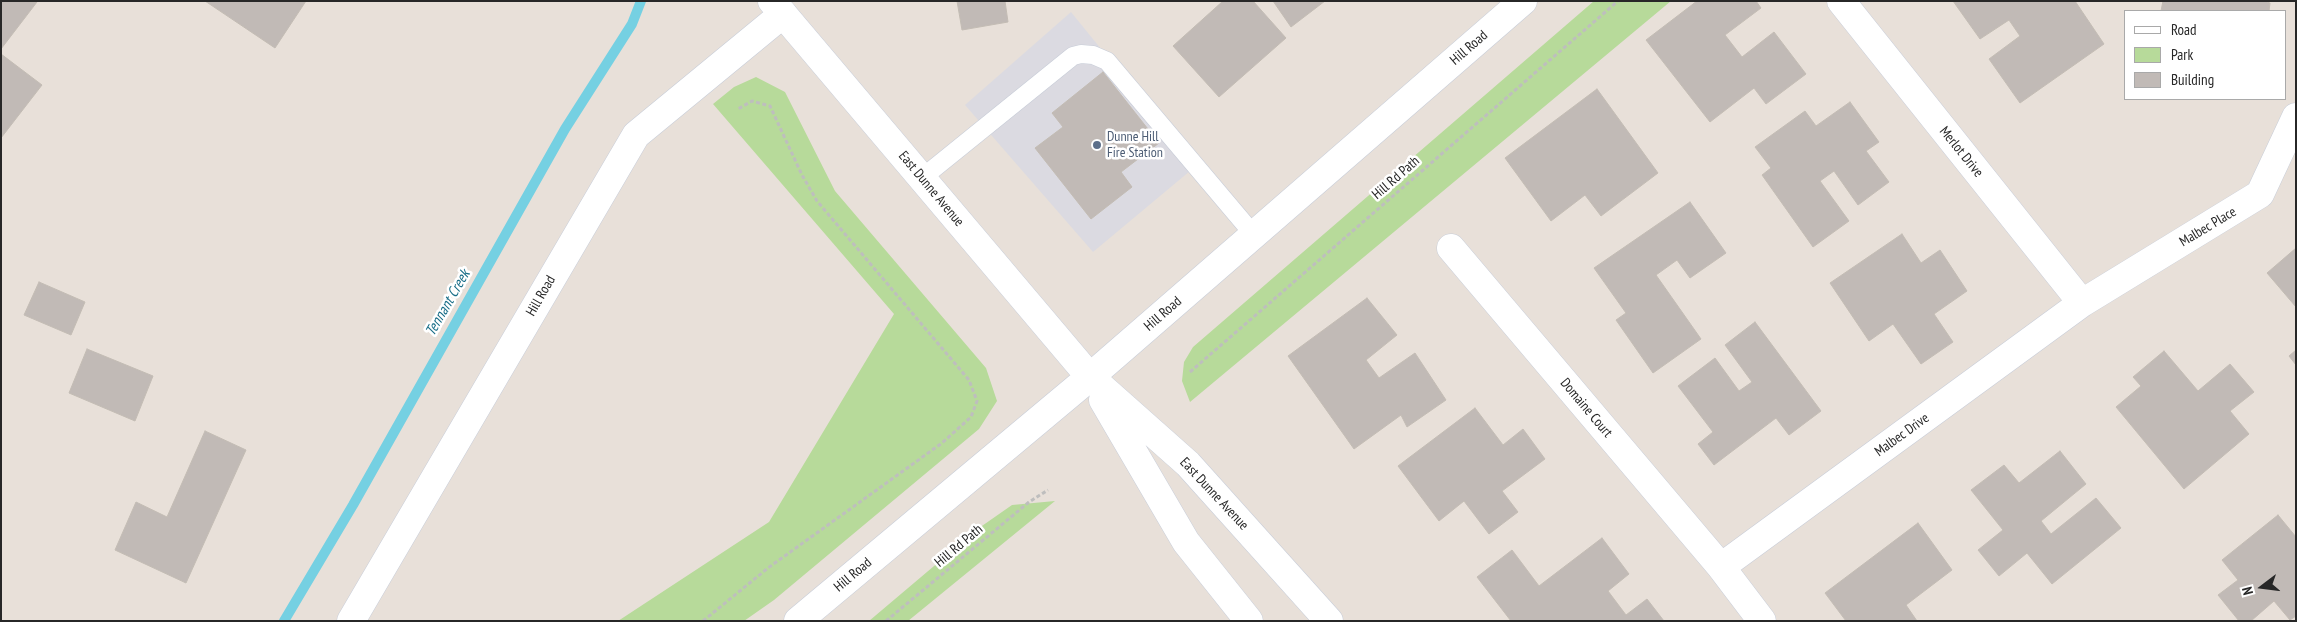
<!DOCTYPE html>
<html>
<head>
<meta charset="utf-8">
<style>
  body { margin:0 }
  #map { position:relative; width:2297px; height:622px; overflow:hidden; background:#e8e0d9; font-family:"PT Sans Narrow",sans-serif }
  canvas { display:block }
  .frame { position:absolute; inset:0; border:2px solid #272727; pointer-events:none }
  .legend { position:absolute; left:2124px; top:10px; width:162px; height:90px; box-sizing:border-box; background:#fff; border:1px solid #a9a9a9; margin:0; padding:6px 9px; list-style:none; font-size:15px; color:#272727 }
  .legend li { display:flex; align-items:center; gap:10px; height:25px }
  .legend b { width:25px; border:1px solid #a9a9a9 }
  .north { position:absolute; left:2237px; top:562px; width:50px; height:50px; -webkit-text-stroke:4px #fff; paint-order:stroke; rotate:255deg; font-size:14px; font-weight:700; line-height:20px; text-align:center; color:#272727 }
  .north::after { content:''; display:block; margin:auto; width:18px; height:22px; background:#272727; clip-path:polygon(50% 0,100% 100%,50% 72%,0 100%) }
</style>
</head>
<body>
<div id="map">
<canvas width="2297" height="622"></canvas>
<div class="frame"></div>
<ul class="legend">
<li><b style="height:6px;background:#fff"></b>Road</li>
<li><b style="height:14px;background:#b7da9a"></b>Park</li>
<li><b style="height:14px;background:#c1bab6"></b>Building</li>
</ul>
<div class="north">N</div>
</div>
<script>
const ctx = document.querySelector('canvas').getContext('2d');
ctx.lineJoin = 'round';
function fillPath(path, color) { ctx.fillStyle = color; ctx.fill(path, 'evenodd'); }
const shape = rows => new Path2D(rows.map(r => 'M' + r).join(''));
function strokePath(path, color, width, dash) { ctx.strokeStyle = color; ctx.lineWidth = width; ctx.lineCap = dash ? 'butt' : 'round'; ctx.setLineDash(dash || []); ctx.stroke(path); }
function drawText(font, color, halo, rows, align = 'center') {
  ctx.font = font + ' "PT Sans Narrow",sans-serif'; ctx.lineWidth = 5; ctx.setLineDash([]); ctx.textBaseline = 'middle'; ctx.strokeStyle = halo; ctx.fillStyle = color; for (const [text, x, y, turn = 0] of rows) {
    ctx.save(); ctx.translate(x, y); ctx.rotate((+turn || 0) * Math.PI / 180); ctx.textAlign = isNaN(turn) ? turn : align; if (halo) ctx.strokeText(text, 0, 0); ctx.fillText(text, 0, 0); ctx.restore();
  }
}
fillPath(shape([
  [1071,12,1196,166,1093,252,965,105]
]), '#dbdae1');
fillPath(shape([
  [1594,1,1671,1,1190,402,1182,381,1184,362,1193,347],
  [756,77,785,92,835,191,986,368,997,401,979,429,774,600,744,621,618,621,769,522,894,314,713,104,734,87],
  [1055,501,908,621,869,621,979,528,1012,505]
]), '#b7da9a');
strokePath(shape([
  [284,621,353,505,565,129,632,24,641,1]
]), '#75d0e2', 10);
const building = shape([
  [1,1,37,2,1,49,1,1],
  [205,1,306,1,275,48,205,1],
  [957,1,1005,1,1008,22,962,30,957,1],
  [1223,1,1253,1,1286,38,1219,97,1173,46,1223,1],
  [1273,1,1325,1,1291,27,1273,1],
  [1697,1,1756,1,1761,8,1725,35,1742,57,1774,32,1806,74,1766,104,1754,88,1710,122,1646,40,1697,1],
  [1953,1,2075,1,2104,44,2020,103,1989,59,2020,36,2009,20,1980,39,1953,1],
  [2163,1,2264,1,2270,3,2269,11,2161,11,2163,1],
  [1,54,42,85,1,138,1,54],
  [1103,72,1159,143,1121,172,1132,187,1091,219,1035,148,1063,127,1052,113,1103,72],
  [1597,89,1658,173,1601,216,1585,195,1551,221,1505,158,1597,89],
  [1850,102,1879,142,1866,151,1889,182,1858,205,1834,171,1820,181,1849,221,1813,247,1762,175,1771,168,1755,147,1805,111,1816,126,1850,102],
  [1690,202,1726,253,1690,278,1677,260,1656,275,1701,339,1653,373,1616,320,1626,313,1594,268,1690,202],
  [1902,234,1921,263,1940,250,1967,291,1934,314,1953,342,1921,364,1893,324,1869,341,1830,283,1902,234],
  [2296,248,2296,307,2267,273,2296,248],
  [39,282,85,302,71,335,24,315,39,282],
  [1367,298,1397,335,1366,360,1379,378,1415,353,1446,400,1407,427,1401,415,1354,449,1288,356,1367,298],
  [1755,322,1821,411,1789,435,1776,418,1714,465,1698,444,1713,432,1678,386,1715,358,1739,391,1752,382,1725,345,1755,322],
  [87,349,153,376,135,421,69,393,87,349],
  [2296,350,2296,365,2289,356,2296,350],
  [2164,351,2198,391,2230,364,2254,392,2230,411,2249,434,2184,489,2116,407,2141,386,2133,377,2164,351],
  [1475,408,1503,445,1523,429,1545,459,1502,491,1518,512,1489,534,1464,501,1439,521,1398,466,1475,408],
  [205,431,246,450,186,583,115,550,136,502,167,517,205,431],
  [2060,451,2086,484,2041,521,2051,534,2096,498,2121,528,2052,584,2027,553,1999,576,1978,550,2003,530,1971,490,2004,465,2019,483,2060,451],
  [2278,515,2296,537,2296,616,2290,620,2274,601,2251,621,2239,621,2218,595,2238,580,2222,560,2278,515],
  [1918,523,1952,570,1906,605,1917,621,1846,621,1825,593,1918,523],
  [1602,538,1629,574,1608,591,1626,615,1647,599,1664,621,1511,621,1477,577,1512,550,1539,586,1602,538]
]);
fillPath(building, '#c1bab6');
strokePath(building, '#c3bcb4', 1);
const service = shape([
  [922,178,1073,56,1081,54,1093,55,1107,61,1254,235]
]);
const minor = shape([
  [1841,1,2082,303],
  [1451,248,1721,567,1762,621],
  [1721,567,2082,303,2260,194,2296,117],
  [351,621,636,135,783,14]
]);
const tertiary = shape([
  [1090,377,1523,1]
]);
const secondary = shape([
  [772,1,1090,377,1188,464,1329,621],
  [1103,400,1186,542,1249,621],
  [798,621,1090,377]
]);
strokePath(service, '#c8cdd8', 19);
strokePath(minor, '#c8cdd8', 29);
strokePath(tertiary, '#c8cdd8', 29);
strokePath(secondary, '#c8cdd8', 29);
strokePath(shape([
  [1190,372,1618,1],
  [703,621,768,568,942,443,971,417,977,401,969,380,817,201,802,175,770,106,752,101,738,109],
  [886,621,1029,502,1048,490]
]), '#bebebe', 3, [4, 2.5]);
strokePath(service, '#fff', 18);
strokePath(minor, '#fff', 28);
strokePath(tertiary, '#fff', 28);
strokePath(secondary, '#fff', 28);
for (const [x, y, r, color] of [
  [1097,145,5,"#5c6f8a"]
]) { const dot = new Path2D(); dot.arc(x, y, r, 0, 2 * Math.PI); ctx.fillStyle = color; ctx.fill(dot); strokePath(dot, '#fff', 2); }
drawText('14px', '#272727', '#fff', [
  ["Hill Road",1469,48,-41],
  ["Merlot Drive",1961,152,51],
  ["Hill Rd Path",1396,178,-41],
  ["East Dunne Avenue",931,189,50],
  ["Malbec Place",2208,227,-31],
  ["Hill Road",541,296,-60],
  ["Hill Road",1163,314,-41],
  ["Domaine Court",1586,408,50],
  ["Malbec Drive",1902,435,-36],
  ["East Dunne Avenue",1214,494,47],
  ["Hill Rd Path",959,546,-40],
  ["Hill Road",853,575,-40]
]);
drawText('14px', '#4e5e75', '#fff', [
  ["Dunne Hill",1107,137],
  ["Fire Station",1107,153]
], 'left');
drawText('italic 15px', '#196e88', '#fff', [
  ["Tennant Creek",448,303,-60]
]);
</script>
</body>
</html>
